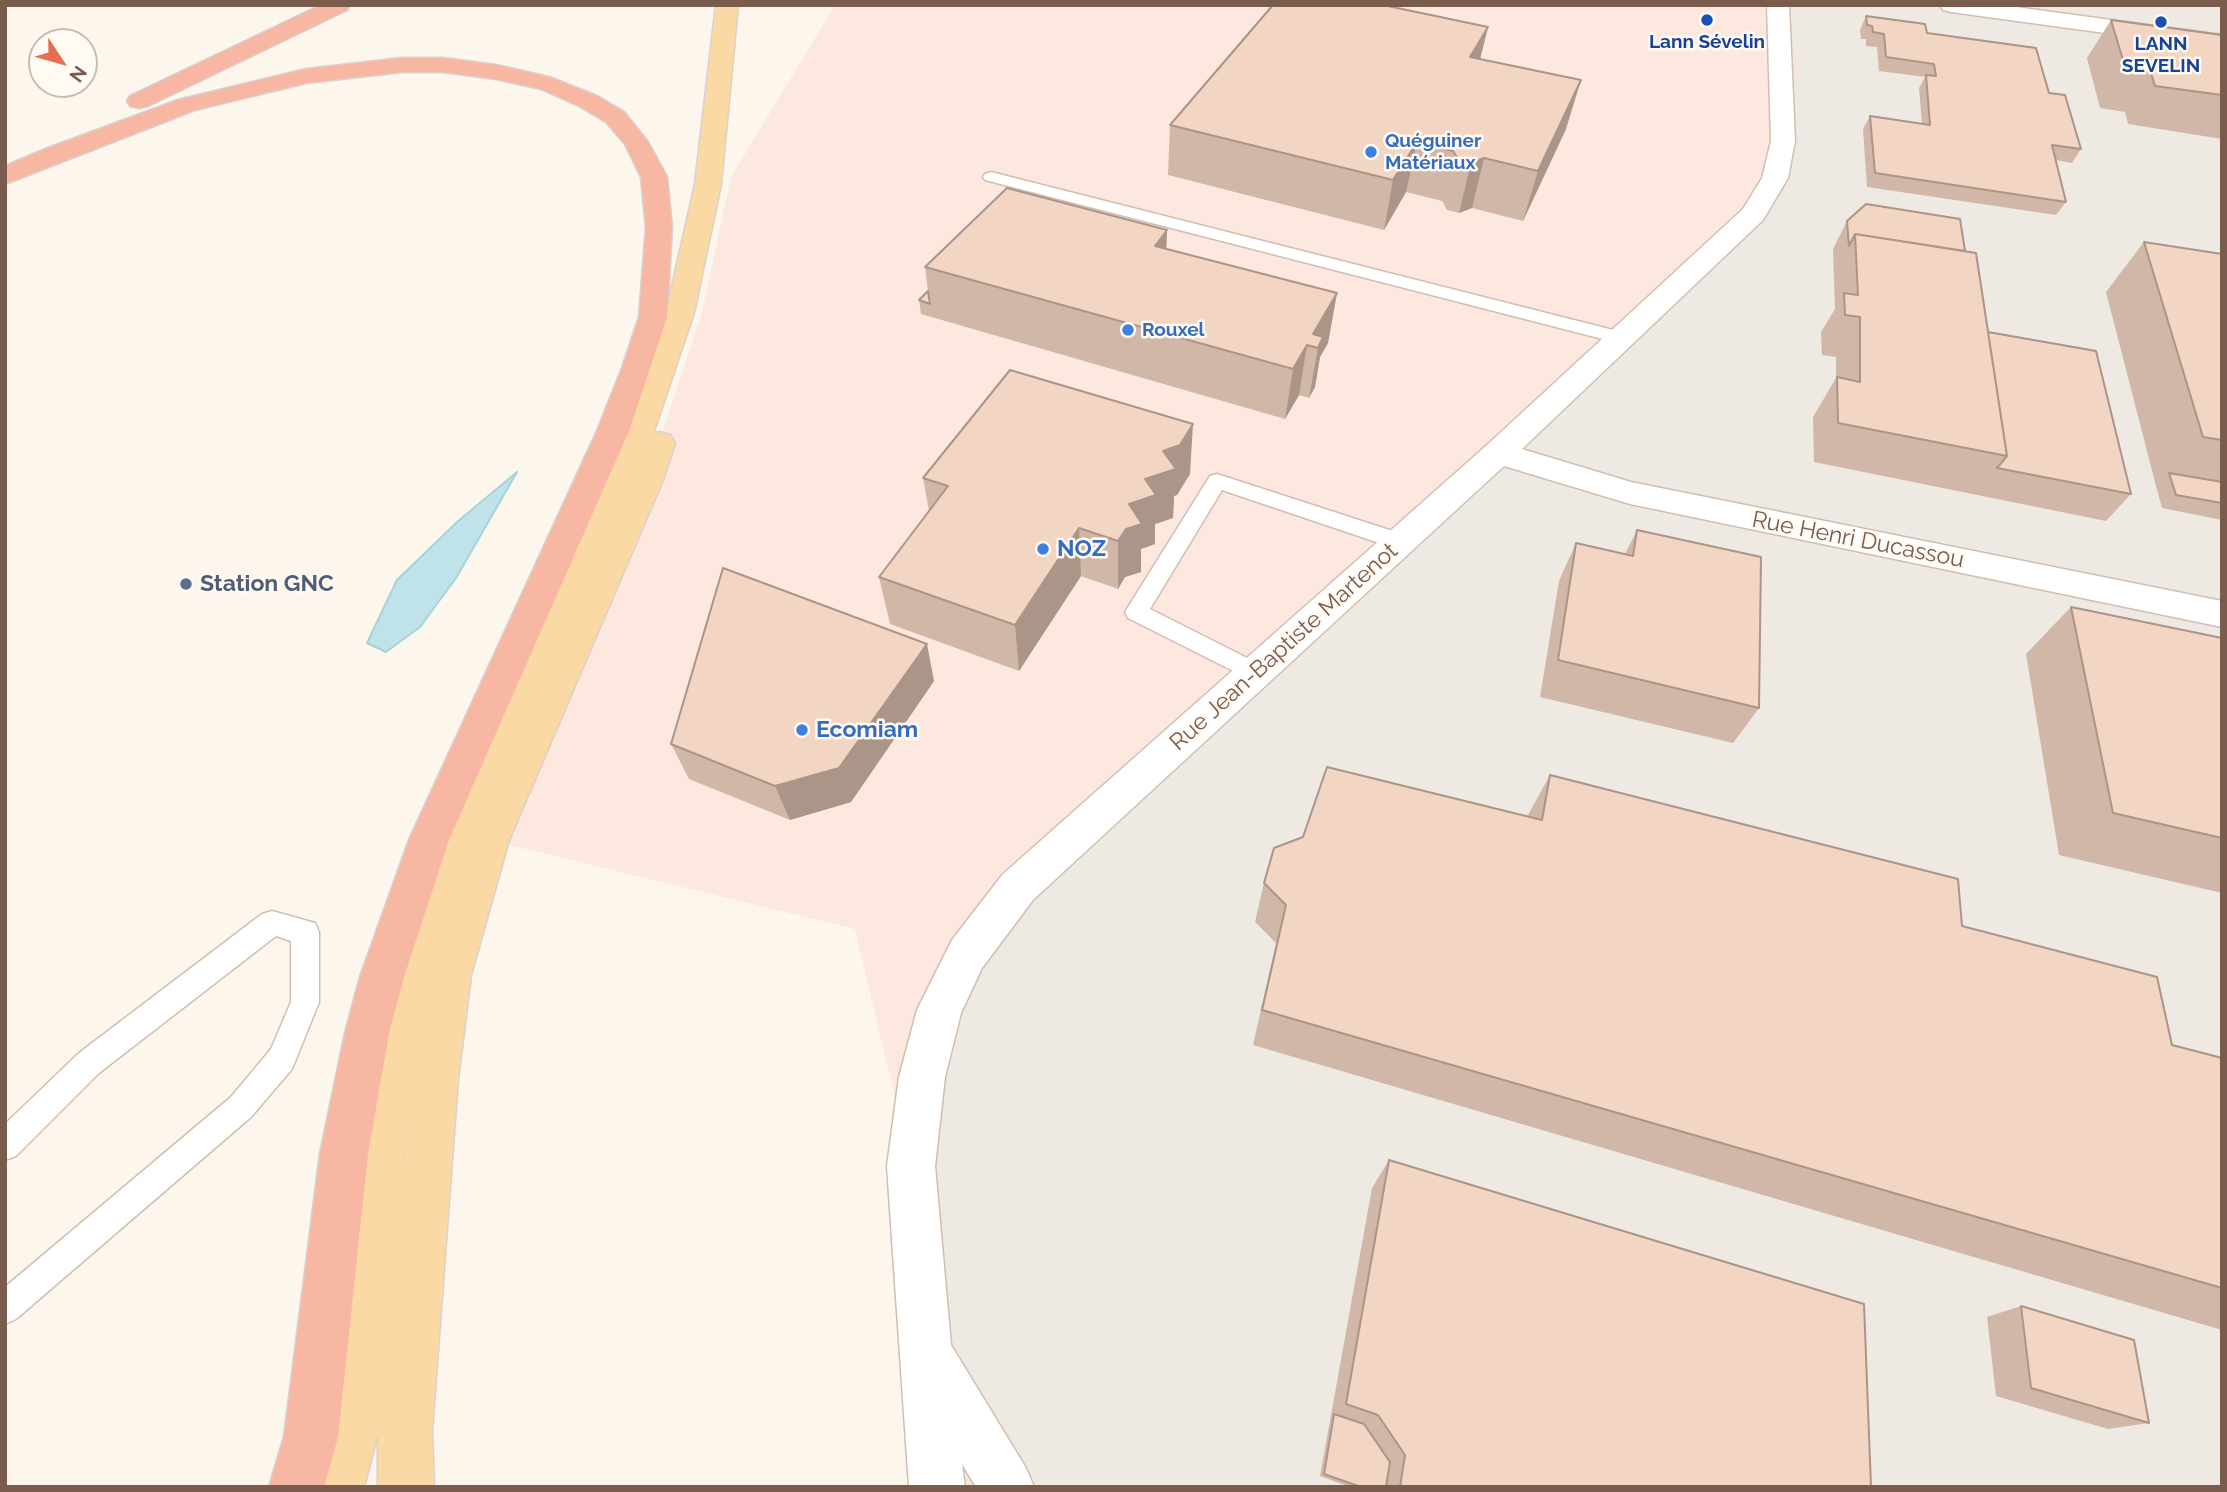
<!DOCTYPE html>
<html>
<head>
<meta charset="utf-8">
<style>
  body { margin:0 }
  #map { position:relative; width:2227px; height:1492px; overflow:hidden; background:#fdf6ec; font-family:Raleway,sans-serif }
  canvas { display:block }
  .frame { position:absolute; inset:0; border:7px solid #7a5c4d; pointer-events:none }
  .north { position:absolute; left:28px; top:28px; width:70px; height:70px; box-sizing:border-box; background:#fffaf3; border:2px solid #cabbb1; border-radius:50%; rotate:126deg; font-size:19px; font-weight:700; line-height:28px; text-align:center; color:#7a5c4d }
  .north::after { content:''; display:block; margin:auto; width:24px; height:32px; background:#e76f51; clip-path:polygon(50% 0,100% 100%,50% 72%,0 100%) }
</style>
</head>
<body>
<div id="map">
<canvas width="2227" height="1492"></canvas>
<div class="frame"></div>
<div class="north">N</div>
</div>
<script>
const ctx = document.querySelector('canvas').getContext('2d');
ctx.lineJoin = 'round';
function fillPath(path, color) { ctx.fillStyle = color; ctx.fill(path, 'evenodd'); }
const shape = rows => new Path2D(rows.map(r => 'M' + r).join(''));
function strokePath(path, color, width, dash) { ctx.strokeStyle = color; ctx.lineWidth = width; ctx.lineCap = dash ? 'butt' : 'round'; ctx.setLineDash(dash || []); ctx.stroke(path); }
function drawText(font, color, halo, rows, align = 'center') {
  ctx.font = font + ' Raleway,sans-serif'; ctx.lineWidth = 5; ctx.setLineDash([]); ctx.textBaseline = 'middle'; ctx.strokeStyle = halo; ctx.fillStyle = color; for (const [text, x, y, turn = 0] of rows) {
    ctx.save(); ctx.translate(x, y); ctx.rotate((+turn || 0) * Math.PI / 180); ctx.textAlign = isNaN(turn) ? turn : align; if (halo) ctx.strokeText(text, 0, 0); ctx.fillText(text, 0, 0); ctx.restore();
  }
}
fillPath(shape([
  [835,5,1778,5,1775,178,911,1166,855,929,489,840,647,480,702,312,731,177]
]), '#fde8e0');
fillPath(shape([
  [1778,5,2222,5,2222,1487,961,1487,911,1166,967,954,1498,453,1775,178]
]), '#efe9e4');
const water = shape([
  [517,472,456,578,420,627,386,652,367,643,397,580,457,522,517,472]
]);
fillPath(water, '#bfe3e8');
strokePath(water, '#a5d3da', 2);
const lane = shape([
  [991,172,1629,334,1631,338,1622,344,985,180,983,177,985,174,991,172],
  [1217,474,1408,536,1411,542,1408,548,1400,550,1222,490,1150,609,1263,666,1267,673,1263,680,1255,682,1128,618,1125,612,1210,476,1217,474],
  [272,911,315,923,319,932,319,1002,292,1069,251,1117,16,1319,5,1324,5,1287,231,1097,271,1049,291,1002,291,941,276,936,99,1073,16,1156,5,1160,5,1124,79,1053,262,914,272,911]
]);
const street = shape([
  [1767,5,1789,5,1795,141,1788,178,1763,220,1522,449,1631,482,2222,601,2222,627,1630,504,1504,466,1033,900,982,968,961,1013,945,1077,935,1166,951,1345,1026,1468,1034,1487,976,1487,962,1464,965,1487,909,1487,887,1166,899,1077,917,1010,952,940,1003,874,1487,445,1743,209,1762,178,1771,141,1767,5],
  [1940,5,2001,5,2222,35,2222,49,1951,12,1943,10,1940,5]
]);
const primary = shape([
  [716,5,738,5,721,184,694,313,653,434,659,432,670,435,675,443,663,480,509,840,471,975,458,1079,432,1431,434,1487,378,1487,378,1433,364,1487,309,1487,326,1427,347,1262,357,1145,380,1029,393,975,439,841,621,435,666,313,695,184,716,5],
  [407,1132,403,1176,405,1145,407,1132]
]);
const highway = shape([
  [321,5,350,5,347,10,148,106,139,108,130,106,127,101,130,96,321,5],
  [402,58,443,58,496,65,549,77,597,96,624,112,648,142,667,177,672,227,667,317,629,431,449,840,404,977,389,1033,368,1154,338,1437,324,1487,269,1487,284,1437,320,1154,345,1033,360,977,409,840,597,431,622,368,639,317,646,227,641,177,625,144,606,122,579,106,541,89,496,79,443,72,402,72,306,83,195,110,5,184,5,166,48,148,178,100,306,69,402,58]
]);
strokePath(lane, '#d1beb0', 3);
strokePath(street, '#d1beb0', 3);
strokePath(primary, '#dad1cd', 3);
strokePath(highway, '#dad1cd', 3);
fillPath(lane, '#fff');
fillPath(street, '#fff');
fillPath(primary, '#fbd9a5');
fillPath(highway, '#f7b7a3');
fillPath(shape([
  [1866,16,1927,33,2049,93,2081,149,2072,163,2056,160,2066,202,2056,215,1867,187,1863,129,1870,116,1922,124,1919,88,1925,77,1879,71,1877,47,1866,46,1866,39,1861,39,1860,30],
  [2111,20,2222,35,2222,139,2128,124,2125,112,2100,108,2087,58],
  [1488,27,1480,59,1566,129,1523,221,1472,208,1459,213,1447,210,1442,201,1406,192,1384,230,1168,175,1170,125],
  [1847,221,1965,251,1988,332,2131,494,2106,521,1814,462,1813,417,1836,378,1836,357,1822,355,1821,332,1835,309,1833,249],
  [1167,230,1166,249,1337,293,1328,343,1320,357,1315,387,1309,398,1299,395,1285,419,921,314,919,300,928,291,925,267],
  [2144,242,2222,254,2222,520,2162,508,2156,486,2106,292],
  [1190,474,1177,495,1174,496,1173,518,1155,524,1155,544,1141,549,1141,572,1125,577,1118,589,1081,576,1019,671,890,624,879,577,929,511,923,478],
  [1637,530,1759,708,1733,743,1540,697,1559,581,1576,543,1625,554],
  [2071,607,2222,638,2222,893,2059,855,2026,654],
  [934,681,851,802,790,820,689,779,671,744],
  [1550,775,1962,926,2172,1045,2222,1058,2222,1330,1253,1045,1276,943,1255,922,1264,883,1527,817],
  [1389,1160,1871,1487,1350,1487,1320,1476,1372,1188],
  [2021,1306,2149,1423,2108,1429,1996,1396,1987,1317]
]), '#d1b7a8');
fillPath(shape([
  [1488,27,1476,75,1470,57],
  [1581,80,1566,129,1523,221,1538,171],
  [1417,142,1406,192,1384,230,1393,180],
  [1484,158,1472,208,1459,213,1471,163],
  [1167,230,1165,280,1155,246],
  [1337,293,1328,343,1320,357,1315,387,1309,398,1318,348,1313,334],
  [1307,345,1299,395,1285,419,1293,369],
  [1193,424,1190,474,1177,495,1174,496,1173,518,1155,524,1155,544,1141,549,1141,572,1125,577,1118,589,1118,541,1129,504,1163,451],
  [1079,528,1081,576,1019,671,1015,625],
  [927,644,934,681,851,802,790,820,775,786]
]), '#aa9588');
const building = shape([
  [1273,5,1383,5,1488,27,1470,57,1581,80,1538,171,1484,158,1471,163,1459,160,1453,151,1417,142,1393,180,1170,125,1273,5],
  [1866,16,1925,24,1927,33,2036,48,2049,93,2065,95,2081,149,2052,145,2066,202,1875,173,1870,116,1930,125,1926,75,1936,76,1934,64,1886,57,1884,34,1873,32,1872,26,1867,25,1866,16],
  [2111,20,2222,35,2222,95,2155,86,2151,73,2126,70,2111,20],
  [1007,188,1167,230,1155,246,1337,293,1313,334,1323,337,1318,348,1307,345,1293,369,925,267,1007,188],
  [1866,204,1960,219,1965,251,1855,234,1849,246,1847,221,1866,204],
  [1855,234,1976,253,2007,456,1838,423,1837,377,1860,382,1860,317,1845,315,1844,293,1858,295,1855,234],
  [2144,242,2222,254,2222,440,2203,437,2144,242],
  [928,291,930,304,919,300,928,291],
  [1988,332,2096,351,2131,494,1997,468,2007,456,1988,332],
  [1010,370,1193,424,1180,445,1163,451,1176,469,1145,479,1156,495,1129,504,1142,524,1126,529,1118,541,1079,528,1015,625,879,577,948,486,923,478,1010,370],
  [2169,473,2222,482,2222,503,2176,495,2169,473],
  [1637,530,1761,557,1759,708,1558,660,1576,543,1633,556,1637,530],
  [723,568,927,644,839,768,775,786,671,744,723,568],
  [2071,607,2222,638,2222,838,2113,813,2071,607],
  [1327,767,1542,820,1550,775,1958,879,1962,926,2157,977,2172,1045,2222,1058,2222,1288,1262,1010,1286,905,1264,883,1274,848,1303,837,1327,767],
  [1389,1160,1864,1304,1871,1487,1400,1487,1405,1455,1378,1415,1346,1404,1389,1160],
  [2021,1306,2134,1340,2149,1423,2031,1388,2021,1306],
  [1334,1414,1364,1424,1390,1462,1386,1487,1361,1487,1324,1474,1334,1414]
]);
fillPath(building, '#f3d5c3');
strokePath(building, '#aa9588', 2);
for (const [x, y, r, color] of [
  [1707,20,7,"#1a4fb4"],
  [2161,22,7,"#1a4fb4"],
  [1371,152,7,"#3f7fe0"],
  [1128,330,7,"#3f7fe0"],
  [1043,549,7,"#3f7fe0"],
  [186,584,7,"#5c6f8a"],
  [802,730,7,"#3f7fe0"]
]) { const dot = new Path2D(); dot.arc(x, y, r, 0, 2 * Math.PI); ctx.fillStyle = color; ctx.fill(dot); strokePath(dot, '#fffaf3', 2.5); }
drawText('bold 19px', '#164399', '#fffaf3', [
  ["Lann Sévelin",1707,42],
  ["LANN",2161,44],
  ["SEVELIN",2161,66]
]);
drawText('bold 19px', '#366cbe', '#fffaf3', [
  ["Quéguiner",1385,141],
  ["Matériaux",1385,163],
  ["Rouxel",1142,330]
], 'left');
drawText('23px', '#7a5c4d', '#fffaf3', [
  ["Rue Henri Ducassou",1858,540,11],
  ["Rue Jean-Baptiste Martenot",1284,647,-42]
]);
drawText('bold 23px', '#366cbe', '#fffaf3', [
  ["NOZ",1057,549],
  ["Ecomiam",816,730]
], 'left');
drawText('bold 23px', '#4e5e75', '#fffaf3', [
  ["Station GNC",200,584]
], 'left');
</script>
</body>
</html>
